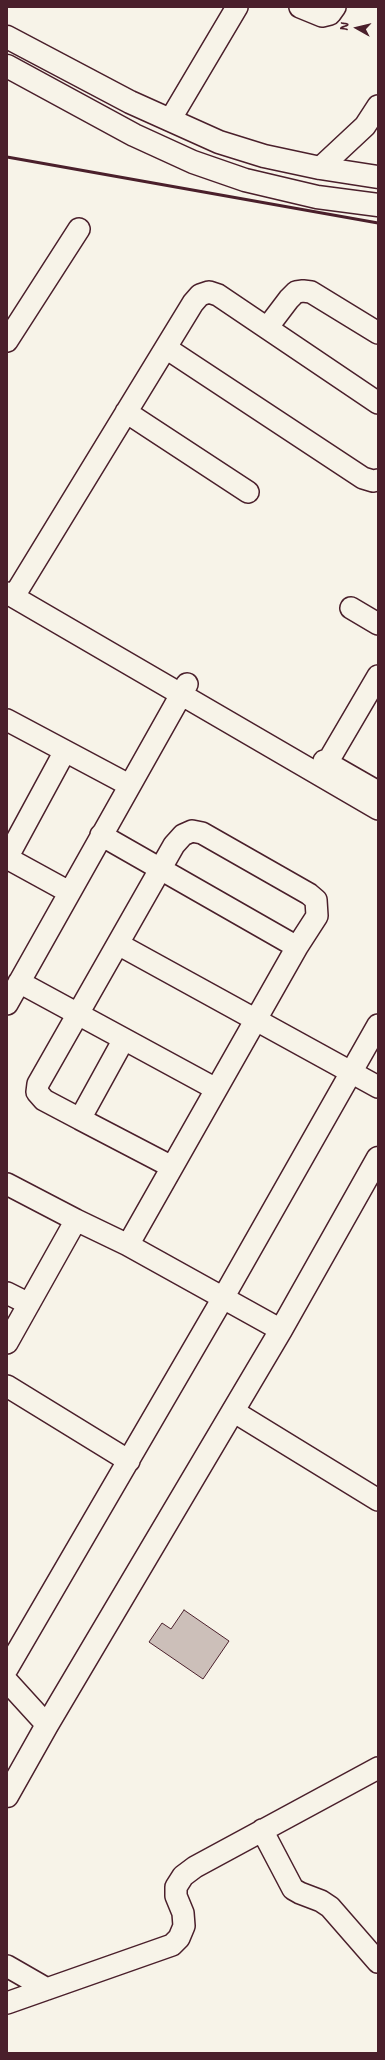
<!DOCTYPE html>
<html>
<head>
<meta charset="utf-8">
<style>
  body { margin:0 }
  #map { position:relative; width:385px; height:2060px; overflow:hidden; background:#f7f3e8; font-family:"Shantell Sans",sans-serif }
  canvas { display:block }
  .frame { position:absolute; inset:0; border:8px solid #4a1f2b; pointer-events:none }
  .north { position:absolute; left:337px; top:8px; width:40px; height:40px; -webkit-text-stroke:3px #f7f3e8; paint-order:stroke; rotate:278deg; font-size:11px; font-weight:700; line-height:16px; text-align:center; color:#4a1f2b }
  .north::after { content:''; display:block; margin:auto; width:14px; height:18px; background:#4a1f2b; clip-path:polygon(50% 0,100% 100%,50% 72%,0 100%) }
</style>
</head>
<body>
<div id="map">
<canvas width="385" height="2060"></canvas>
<div class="frame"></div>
<div class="north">N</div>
</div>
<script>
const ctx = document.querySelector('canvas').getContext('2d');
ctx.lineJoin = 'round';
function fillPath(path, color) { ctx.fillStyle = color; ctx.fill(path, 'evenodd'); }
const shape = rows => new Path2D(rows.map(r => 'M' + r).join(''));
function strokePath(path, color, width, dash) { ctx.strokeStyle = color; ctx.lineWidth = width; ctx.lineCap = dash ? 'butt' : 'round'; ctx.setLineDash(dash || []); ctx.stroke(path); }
const building = shape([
  [184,1610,229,1641,203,1679,149,1642,162,1623,171,1629,184,1610]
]);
fillPath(building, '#ccbfb9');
strokePath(building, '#4a1f2b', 1);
const minor = shape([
  [300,7,322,16,330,14,335,7],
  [170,120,237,7],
  [320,168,365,126,378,106],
  [267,328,289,299,296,292,303,291,311,292,378,333],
  [7,341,79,229],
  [166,348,363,478,373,481,378,480],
  [126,412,248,492],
  [7,593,378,809],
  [14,596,193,303,200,295,209,292,218,295,378,403],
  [351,608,378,624],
  [7,720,129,785],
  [324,761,378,792],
  [320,775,378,676],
  [101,835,297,947],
  [7,858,65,751],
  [7,858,69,892],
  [118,944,378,1087],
  [19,982,216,1089],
  [7,1004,187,684],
  [124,1039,80,1119,172,1167],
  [80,1119,44,1100,37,1092,38,1084,174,845,183,835,192,831,202,833,309,894,316,900,317,916,297,947,128,1245],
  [7,1184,76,1220,128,1245,281,1330],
  [7,1293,29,1304],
  [7,1343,76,1220],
  [7,1386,129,1461],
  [233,1411,378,1500],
  [7,1669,223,1298,378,1025],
  [7,1681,47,1725],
  [262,1830,293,1889,300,1893,321,1901,330,1907,378,1962],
  [7,1966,47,1989],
  [7,2003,172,1945,179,1938,184,1926,183,1913,176,1896,176,1887,183,1876,195,1867,378,1768]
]);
const major = shape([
  [7,1796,47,1725,281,1330,378,1158]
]);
const highway = shape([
  [7,37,130,102,219,142,264,156,320,168,378,177],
  [7,66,134,135,193,162,245,180,317,197,378,205]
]);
strokePath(minor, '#4a1f2b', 24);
strokePath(major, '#4a1f2b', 25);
strokePath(highway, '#4a1f2b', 25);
strokePath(minor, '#f7f3e8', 21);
strokePath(major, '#f7f3e8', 22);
strokePath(highway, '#f7f3e8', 22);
strokePath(shape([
  [7,157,378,223]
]), '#4a1f2b', 3);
</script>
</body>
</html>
